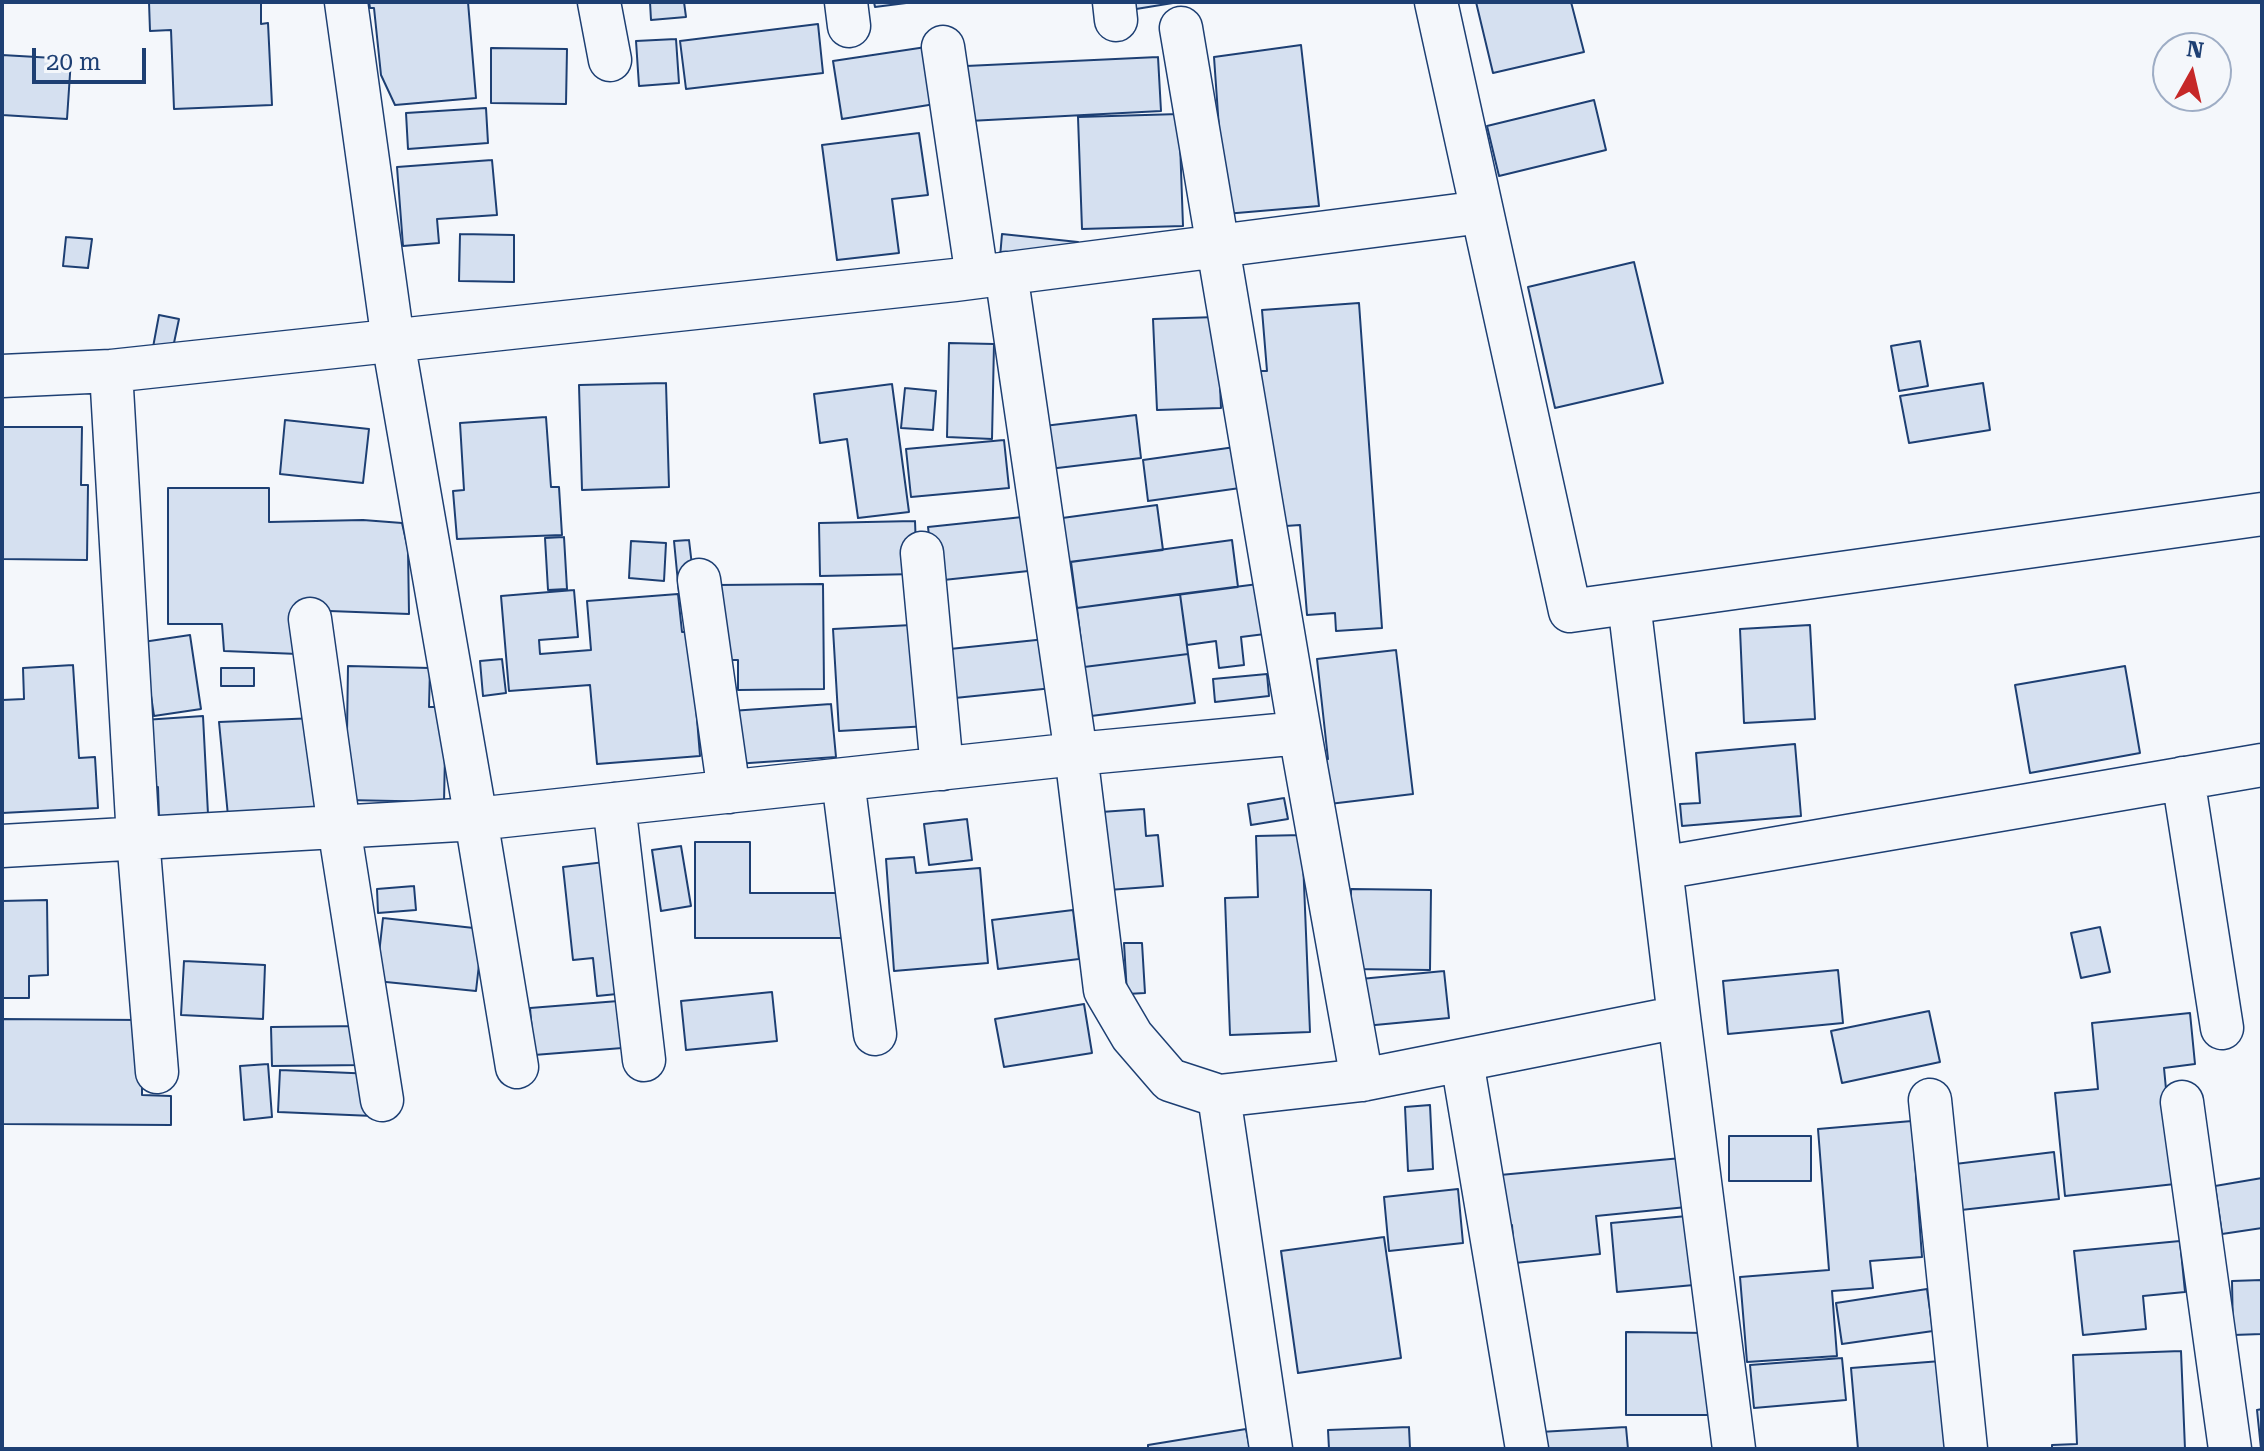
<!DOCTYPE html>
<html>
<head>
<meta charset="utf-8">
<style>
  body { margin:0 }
  #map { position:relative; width:2264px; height:1451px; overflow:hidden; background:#f4f7fb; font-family:"Roboto Serif",serif }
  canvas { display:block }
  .frame { position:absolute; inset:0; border:4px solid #1d3f73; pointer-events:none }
  .north { position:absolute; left:2152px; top:32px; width:80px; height:80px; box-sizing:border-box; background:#f4f7fb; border:2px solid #9eadc5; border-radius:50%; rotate:8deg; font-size:22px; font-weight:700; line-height:32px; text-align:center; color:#1d3f73 }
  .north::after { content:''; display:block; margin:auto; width:28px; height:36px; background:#c62828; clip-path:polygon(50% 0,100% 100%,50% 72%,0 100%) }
  .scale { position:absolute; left:32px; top:48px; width:114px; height:36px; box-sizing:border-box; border:4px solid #1d3f73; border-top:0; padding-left:10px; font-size:24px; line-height:28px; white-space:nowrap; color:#1d3f73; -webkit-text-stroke:6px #f4f7fb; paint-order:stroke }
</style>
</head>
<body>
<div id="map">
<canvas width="2264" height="1451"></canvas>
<div class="frame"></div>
<div class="north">N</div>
<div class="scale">20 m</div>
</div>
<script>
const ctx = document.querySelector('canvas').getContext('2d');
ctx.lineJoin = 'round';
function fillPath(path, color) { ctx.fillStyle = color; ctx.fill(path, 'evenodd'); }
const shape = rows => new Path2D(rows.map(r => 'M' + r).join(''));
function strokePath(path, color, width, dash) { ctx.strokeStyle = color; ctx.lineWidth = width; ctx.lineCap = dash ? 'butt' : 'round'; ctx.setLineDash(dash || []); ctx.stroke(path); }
const building = shape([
  [149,2,261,2,261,24,268,23,272,105,174,109,171,30,150,31,149,2],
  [369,2,468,2,476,98,395,105,381,75,374,8,370,8,369,2],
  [650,2,684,2,686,17,651,20,650,2],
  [874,2,914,2,875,7,874,2],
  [1129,2,1179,2,1130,10,1129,2],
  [1476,2,1571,2,1584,52,1493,73,1476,2],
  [818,24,823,73,686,89,680,41,818,24],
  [676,39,679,83,639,86,636,41,676,39],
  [1301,45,1319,206,1225,214,1214,57,1301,45],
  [926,47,935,104,842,119,833,61,926,47],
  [491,48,567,49,566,104,491,103,491,48],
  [2,55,71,59,67,119,2,115,2,55],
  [1158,57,1161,111,969,121,966,66,1158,57],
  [1594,100,1606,150,1499,176,1487,126,1594,100],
  [486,108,488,143,408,149,406,113,486,108],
  [1179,114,1183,226,1082,229,1078,117,1179,114],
  [919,133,928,195,892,199,899,253,837,260,822,145,919,133],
  [492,160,497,215,437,219,439,243,403,246,397,167,492,160],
  [460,234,514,235,514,282,459,281,460,234],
  [1002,234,1078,242,1075,267,999,269,1002,234],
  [66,237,92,239,88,268,63,266,66,237],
  [1634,262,1663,383,1555,408,1528,287,1634,262],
  [1359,303,1382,628,1336,631,1335,613,1307,615,1300,525,1271,527,1260,371,1267,371,1262,310,1359,303],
  [159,315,179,319,170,362,151,358,159,315],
  [1217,317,1221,408,1157,410,1153,319,1217,317],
  [1920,341,1928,386,1899,391,1891,346,1920,341],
  [949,343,994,344,992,439,947,437,949,343],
  [666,383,669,487,582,490,579,385,666,383],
  [1983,383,1990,430,1909,443,1900,396,1983,383],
  [892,384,909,512,858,518,847,439,820,443,814,394,892,384],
  [905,388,936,391,933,430,901,428,905,388],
  [1136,415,1141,458,1049,469,1044,426,1136,415],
  [546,417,551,487,559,487,562,535,457,539,453,491,464,490,460,423,546,417],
  [285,420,369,429,363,483,280,474,285,420],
  [2,427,82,427,81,485,88,485,87,560,2,559,2,427],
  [1004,440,1009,488,911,497,906,449,1004,440],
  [1235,447,1240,488,1148,501,1143,460,1235,447],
  [168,488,269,488,269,522,363,520,402,523,408,549,409,614,303,610,298,654,224,651,222,624,168,624,168,488],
  [1157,505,1163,550,1061,563,1055,519,1157,505],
  [1032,516,1038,570,934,581,928,527,1032,516],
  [915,521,917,574,820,576,819,523,915,521],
  [564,537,567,589,548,590,545,538,564,537],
  [689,540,695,591,679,593,674,541,689,540],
  [1232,540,1238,587,1077,608,1071,562,1232,540],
  [631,541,666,543,664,581,629,578,631,541],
  [823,584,824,689,738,690,738,660,718,660,717,585,823,584],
  [1258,584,1265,634,1241,637,1244,665,1219,668,1216,641,1187,645,1180,594,1258,584],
  [574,590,578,637,539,640,540,654,591,650,587,601,678,594,682,632,690,632,700,756,597,764,590,685,509,691,501,596,574,590],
  [1180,594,1188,654,1084,667,1077,608,1180,594],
  [912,625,929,726,839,731,833,629,912,625],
  [1810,625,1815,719,1744,723,1740,629,1810,625],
  [190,635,201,709,154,716,143,642,190,635],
  [1046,639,1053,688,945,699,940,650,1046,639],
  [1396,650,1413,794,1321,805,1316,761,1328,759,1317,659,1396,650],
  [1188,654,1195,703,1091,716,1084,667,1188,654],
  [502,659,506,693,483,696,480,661,502,659],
  [73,665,79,758,95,757,98,808,2,813,2,700,24,699,23,668,73,665],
  [348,666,430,668,429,707,446,707,444,802,346,800,348,666],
  [2125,666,2140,753,2030,773,2015,685,2125,666],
  [221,668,254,668,254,686,221,686,221,668],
  [1267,674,1269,696,1215,702,1213,679,1267,674],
  [831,704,836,757,735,764,731,711,831,704],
  [203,716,208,814,159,817,158,787,147,787,144,720,203,716],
  [316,718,321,811,228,816,219,722,316,718],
  [1795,744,1801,816,1682,826,1680,804,1700,803,1696,753,1795,744],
  [1284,798,1288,819,1251,825,1248,804,1284,798],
  [1144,809,1146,836,1158,835,1163,886,1108,890,1101,812,1144,809],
  [967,819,972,860,929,865,924,824,967,819],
  [1302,835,1310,1032,1230,1035,1225,898,1258,897,1256,836,1302,835],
  [695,842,750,842,750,893,843,893,843,938,695,938,695,842],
  [681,846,691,906,661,911,652,850,681,846],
  [914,857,916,873,980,868,988,963,894,971,886,859,914,857],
  [613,861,627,993,597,996,593,958,573,960,563,867,613,861],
  [414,886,416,910,378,913,377,889,414,886],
  [1351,889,1431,890,1430,970,1350,969,1351,889],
  [47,900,48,975,29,976,29,998,2,998,2,901,47,900],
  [1073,910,1079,959,998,969,992,920,1073,910],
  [383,918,483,929,476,991,376,981,383,918],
  [2100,927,2110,972,2081,978,2071,933,2100,927],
  [1124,943,1142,943,1145,993,1127,994,1124,943],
  [184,961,265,965,263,1019,181,1015,184,961],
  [1838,970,1843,1023,1728,1034,1723,981,1838,970],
  [1444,971,1449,1018,1354,1027,1350,980,1444,971],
  [772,992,777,1041,686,1050,681,1001,772,992],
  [631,1000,635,1047,534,1055,530,1008,631,1000],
  [1084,1004,1092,1053,1004,1067,995,1019,1084,1004],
  [1929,1011,1940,1062,1842,1083,1831,1031,1929,1011],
  [2190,1013,2195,1064,2164,1068,2175,1184,2065,1196,2055,1093,2098,1089,2092,1023,2190,1013],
  [2,1019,142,1020,142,1095,171,1096,171,1125,2,1124,2,1019],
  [364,1026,365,1065,272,1066,271,1027,364,1026],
  [268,1064,272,1117,244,1120,240,1066,268,1064],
  [280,1070,375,1074,373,1116,278,1112,280,1070],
  [1430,1105,1433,1169,1408,1171,1405,1107,1430,1105],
  [1912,1121,1922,1257,1870,1261,1873,1288,1832,1291,1837,1356,1747,1362,1740,1277,1829,1270,1818,1129,1912,1121],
  [1729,1136,1811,1136,1811,1181,1729,1181,1729,1136],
  [2054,1152,2059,1199,1961,1210,1955,1164,2054,1152],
  [1692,1157,1697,1206,1596,1216,1600,1254,1515,1263,1512,1225,1505,1225,1500,1175,1692,1157],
  [2262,1178,2262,1228,2222,1234,2215,1186,2262,1178],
  [1458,1189,1463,1243,1389,1251,1384,1197,1458,1189],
  [1698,1215,1705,1284,1617,1292,1611,1223,1698,1215],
  [1384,1237,1401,1358,1298,1373,1281,1251,1384,1237],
  [2180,1241,2185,1292,2143,1296,2146,1329,2083,1335,2074,1251,2180,1241],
  [2262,1280,2262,1334,2233,1335,2232,1281,2262,1280],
  [1927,1289,1933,1331,1842,1344,1836,1303,1927,1289],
  [1626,1332,1709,1333,1709,1415,1626,1415,1626,1332],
  [2181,1351,2185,1449,2052,1449,2052,1445,2077,1444,2073,1355,2181,1351],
  [1842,1358,1846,1400,1754,1408,1750,1365,1842,1358],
  [1941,1361,1955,1449,1858,1449,1851,1368,1941,1361],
  [2262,1409,2262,1449,2261,1449,2257,1410,2262,1409],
  [1409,1427,1410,1449,1329,1449,1328,1430,1409,1427],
  [1626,1427,1628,1449,1541,1449,1540,1432,1626,1427],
  [1246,1429,1250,1449,1148,1449,1148,1445,1246,1429]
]);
fillPath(building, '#d5e0f0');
strokePath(building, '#1d3f73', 2);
const minor = shape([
  [599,2,610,60],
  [846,2,849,26],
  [1114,2,1116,20],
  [1436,2,1570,611,2262,514],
  [943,47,977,277],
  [1006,273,1076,754,1105,990,1132,1036,1170,1080,1219,1096],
  [111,371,138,838,157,1072],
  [2,376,111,371,955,280,1482,212],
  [922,553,942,769],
  [699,580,729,792],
  [310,619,339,827,382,1100],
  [1300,733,1362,1080,1679,1017,1629,603],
  [2183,778,2222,1028],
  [843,780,875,1034],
  [614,804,644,1060],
  [2,846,476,819,393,341,346,2],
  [1661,868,2262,765],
  [1679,1017,1734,1449],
  [1462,1061,1527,1449],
  [517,1067,476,819,1076,754,1300,733,1181,28],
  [1930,1100,1966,1449],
  [2182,1102,2230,1449],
  [1271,1449,1219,1096,1362,1080]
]);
strokePath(minor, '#1d3f73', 45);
strokePath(minor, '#f4f7fb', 42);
</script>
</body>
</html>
